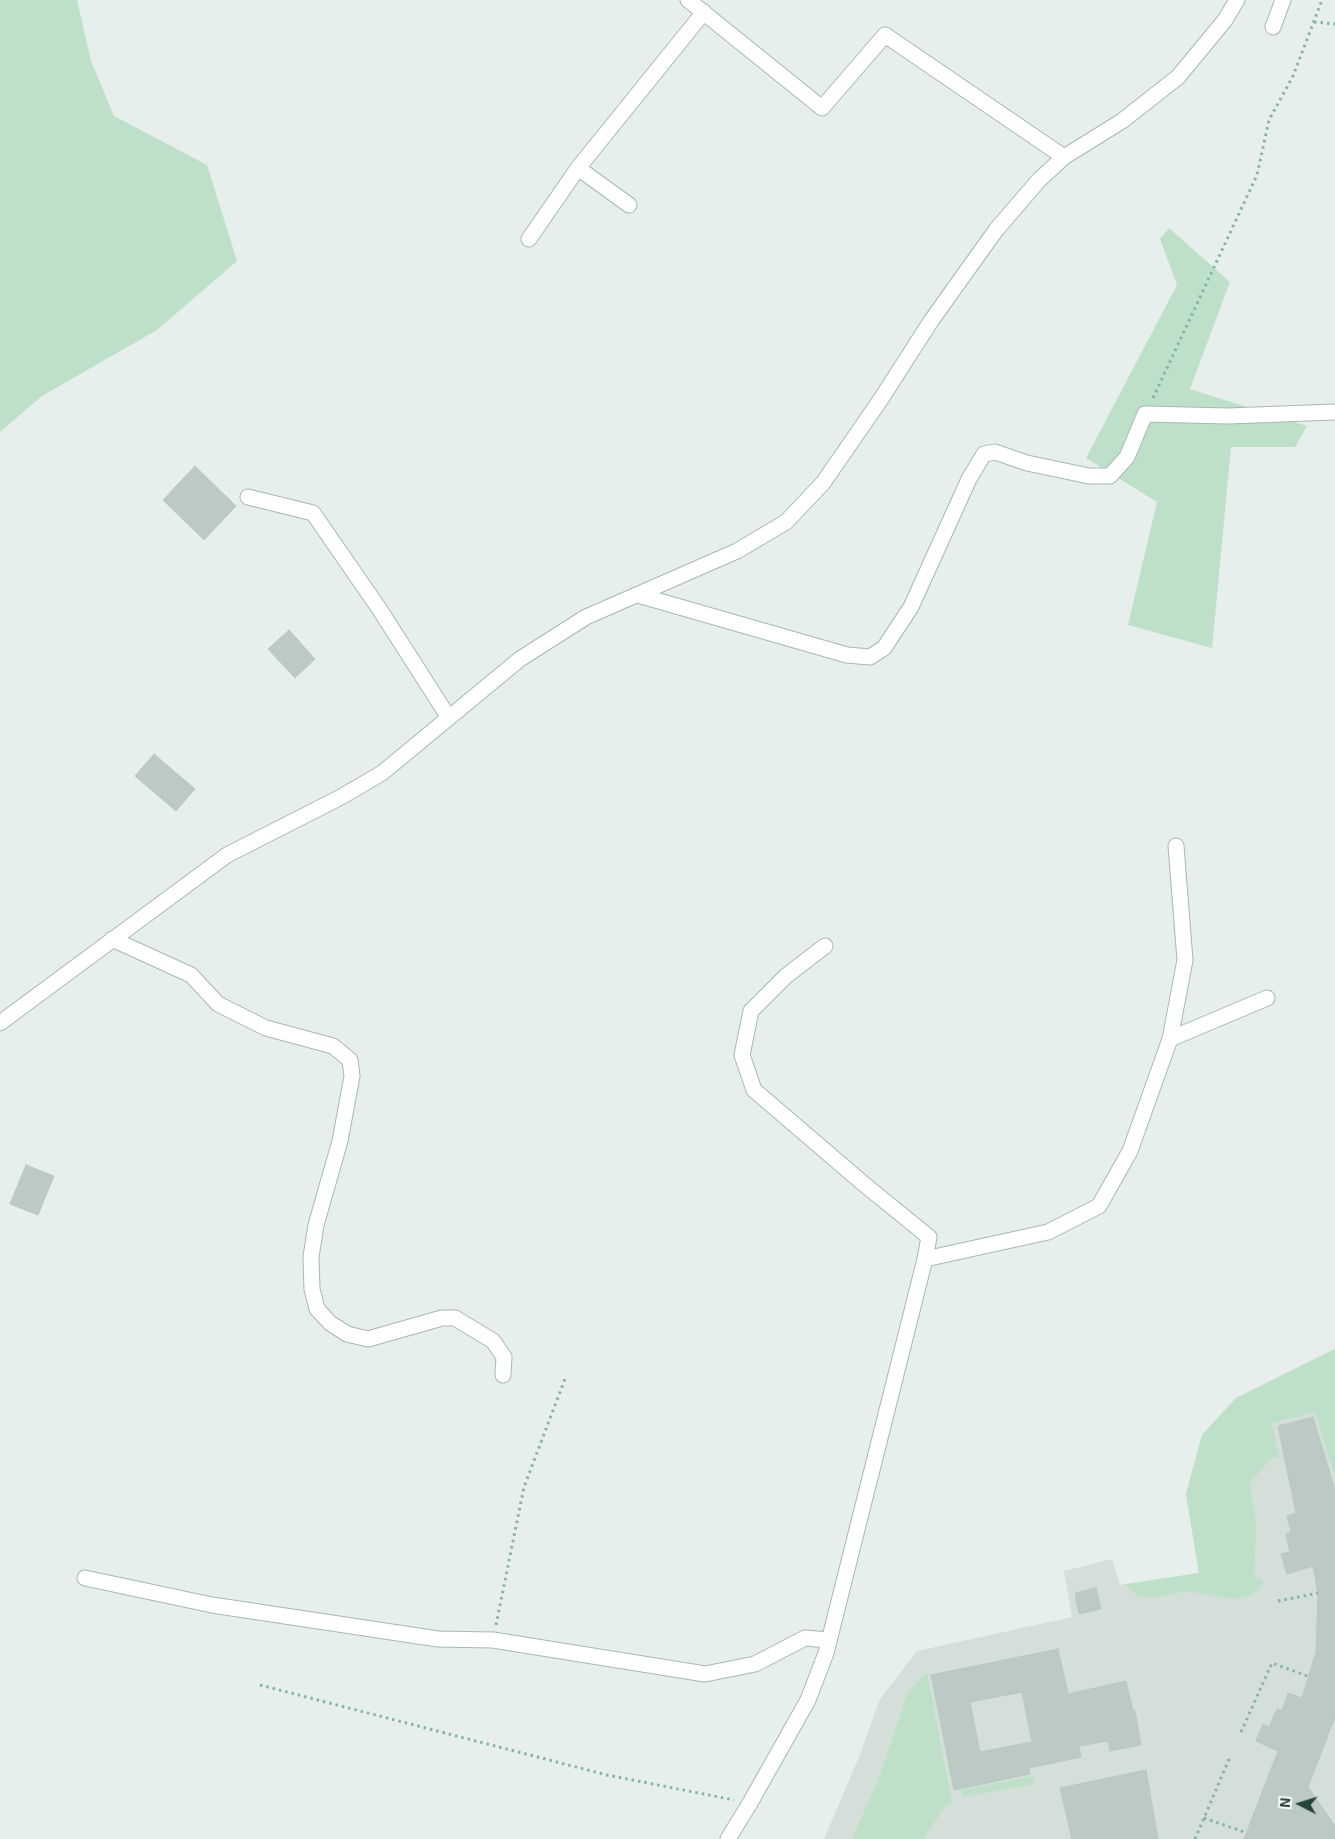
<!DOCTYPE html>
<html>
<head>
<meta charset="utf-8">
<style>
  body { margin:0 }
  #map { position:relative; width:1335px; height:1839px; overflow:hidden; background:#e6efeb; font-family:"Exo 2",sans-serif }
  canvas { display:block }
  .north { position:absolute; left:1275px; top:1779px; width:50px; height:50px; -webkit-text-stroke:4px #f7fbf9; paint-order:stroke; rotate:275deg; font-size:14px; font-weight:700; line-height:20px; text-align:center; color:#24423a }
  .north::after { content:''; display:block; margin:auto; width:18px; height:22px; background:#24423a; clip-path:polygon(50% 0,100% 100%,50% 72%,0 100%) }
</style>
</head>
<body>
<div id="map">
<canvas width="1335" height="1839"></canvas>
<div class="north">N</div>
</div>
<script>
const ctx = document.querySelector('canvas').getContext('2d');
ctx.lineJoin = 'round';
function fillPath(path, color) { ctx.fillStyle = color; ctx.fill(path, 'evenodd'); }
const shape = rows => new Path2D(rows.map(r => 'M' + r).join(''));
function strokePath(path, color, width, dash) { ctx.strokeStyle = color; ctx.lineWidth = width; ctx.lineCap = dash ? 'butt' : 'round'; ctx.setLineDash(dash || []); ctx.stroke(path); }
fillPath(shape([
  [1335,1349,1335,1839,824,1839,859,1757,880,1699,917,1651,1072,1617,1064,1571,1112,1559,1120,1585,1199,1573,1186,1494,1202,1435,1236,1398]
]), '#d4dfda');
fillPath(shape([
  [0,0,77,0,91,61,114,116,207,165,237,261,157,330,42,396,0,432],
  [1169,228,1230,282,1190,389,1307,426,1295,447,1231,447,1212,648,1128,625,1157,502,1086,458,1177,285,1160,239],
  [1335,1349,1335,1476,1315,1412,1272,1423,1279,1457,1270,1459,1250,1483,1256,1527,1254,1578,1263,1580,1261,1588,1249,1596,1233,1599,1186,1591,1155,1598,1146,1598,1138,1596,1127,1587,1126,1584,1199,1573,1186,1494,1202,1435,1236,1398],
  [927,1672,952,1803,947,1804,923,1839,852,1839,878,1780,908,1692],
  [1033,1776,1035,1784,963,1797,962,1790]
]), '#bfe0c8');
const building = shape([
  [195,466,236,506,204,540,163,500,195,466],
  [289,630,315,659,295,678,268,649,289,630],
  [154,754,195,789,176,811,135,776,154,754],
  [26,1165,54,1176,38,1215,10,1204,26,1165],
  [1313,1417,1335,1490,1335,1717,1308,1787,1335,1826,1335,1839,1244,1839,1278,1751,1256,1741,1263,1724,1269,1727,1277,1709,1282,1711,1288,1693,1302,1698,1316,1652,1318,1593,1313,1566,1287,1574,1281,1554,1290,1552,1286,1534,1291,1532,1287,1516,1296,1513,1278,1426,1313,1417],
  [1096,1588,1101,1609,1079,1614,1075,1593,1096,1588],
  [1058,1649,1068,1694,1126,1681,1133,1711,1135,1711,1141,1745,1110,1751,1108,1741,1079,1746,1081,1757,1029,1768,1030,1774,954,1790,931,1675,1058,1649],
  [1022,1692,1032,1742,980,1752,970,1702,1022,1692],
  [1146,1770,1158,1839,1072,1839,1060,1788,1146,1770]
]);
fillPath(building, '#bbcac4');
strokePath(building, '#b8c9c2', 1);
const minor = shape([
  [688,0,822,108,885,35,1064,157],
  [1273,27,1283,0],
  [578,168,629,205],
  [529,239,578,168,704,12],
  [248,497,313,513,380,610,449,718],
  [638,595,847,655,870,657,884,648,911,607,969,479,984,454,995,452,1027,463,1089,476,1110,476,1127,457,1145,414,1228,416,1335,412],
  [112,939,191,975,218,1004,266,1028,333,1046,350,1060,352,1076,340,1141,316,1225,311,1257,312,1289,317,1309,330,1323,347,1334,368,1339,442,1318,455,1318,493,1341,504,1357,503,1375],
  [825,946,786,976,751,1011,742,1055,754,1090,865,1185,929,1237,925,1259],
  [0,1023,227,855,341,797,382,773,520,659,586,617,737,551,786,522,823,483,881,399,931,321,996,230,1039,180,1064,157,1122,121,1178,77,1225,20,1237,0],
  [1170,1039,1267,998],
  [85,1578,212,1605,438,1639,493,1640,705,1674,755,1664,805,1638,829,1640],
  [728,1839,750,1803,808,1700,826,1653,925,1259,1048,1232,1099,1206,1130,1151,1170,1039,1185,960,1176,846]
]);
strokePath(minor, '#a8b8b2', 17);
strokePath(shape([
  [1314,22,1335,24],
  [1153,398,1257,175,1269,120,1293,76,1322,0],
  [1278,1601,1318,1593],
  [496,1625,524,1487,565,1379],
  [260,1685,607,1775,734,1800],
  [1241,1732,1272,1663,1310,1677],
  [1204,1818,1247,1833],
  [1195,1839,1230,1757]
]), '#86b3a5', 3, [2.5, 4]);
strokePath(minor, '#fff', 15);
</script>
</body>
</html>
